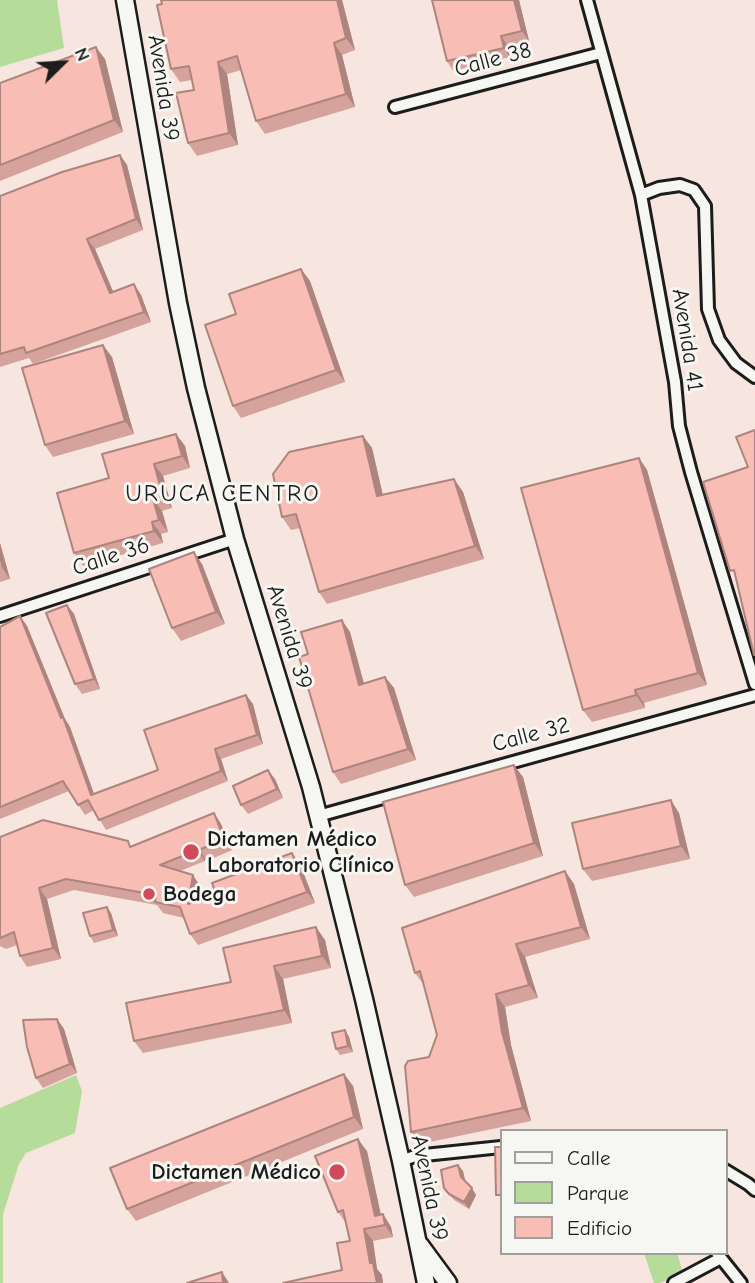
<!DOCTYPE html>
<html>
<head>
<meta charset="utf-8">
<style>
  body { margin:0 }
  #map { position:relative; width:755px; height:1283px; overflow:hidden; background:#f7e5df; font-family:"Comic Neue",sans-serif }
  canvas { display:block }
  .legend { position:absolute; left:500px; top:1129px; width:228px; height:126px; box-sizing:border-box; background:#f6f6f2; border:2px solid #9f9f9c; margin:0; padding:9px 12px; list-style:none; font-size:21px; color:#1c1c1c }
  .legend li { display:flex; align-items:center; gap:14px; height:35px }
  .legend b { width:35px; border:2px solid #9f9f9c }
  .north { position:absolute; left:28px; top:28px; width:70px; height:70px; -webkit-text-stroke:5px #f6f6f2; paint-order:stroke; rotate:66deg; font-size:19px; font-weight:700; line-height:28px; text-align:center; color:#1c1c1c }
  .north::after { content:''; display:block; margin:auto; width:24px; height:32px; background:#1c1c1c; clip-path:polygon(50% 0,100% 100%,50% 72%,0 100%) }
</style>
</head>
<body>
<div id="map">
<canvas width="755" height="1283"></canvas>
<ul class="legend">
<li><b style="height:9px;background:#f6f6f2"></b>Calle</li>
<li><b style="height:19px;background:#b5dc98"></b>Parque</li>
<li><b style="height:19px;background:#f8bdb4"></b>Edificio</li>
</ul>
<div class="north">N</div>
</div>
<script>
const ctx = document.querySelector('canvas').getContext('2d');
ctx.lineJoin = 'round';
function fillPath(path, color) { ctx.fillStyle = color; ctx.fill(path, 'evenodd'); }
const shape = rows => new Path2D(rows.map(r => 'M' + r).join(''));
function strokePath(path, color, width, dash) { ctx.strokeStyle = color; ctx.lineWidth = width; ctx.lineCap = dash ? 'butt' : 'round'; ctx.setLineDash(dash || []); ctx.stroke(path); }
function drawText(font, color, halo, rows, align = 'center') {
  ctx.font = font + ' "Comic Neue",sans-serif'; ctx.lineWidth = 6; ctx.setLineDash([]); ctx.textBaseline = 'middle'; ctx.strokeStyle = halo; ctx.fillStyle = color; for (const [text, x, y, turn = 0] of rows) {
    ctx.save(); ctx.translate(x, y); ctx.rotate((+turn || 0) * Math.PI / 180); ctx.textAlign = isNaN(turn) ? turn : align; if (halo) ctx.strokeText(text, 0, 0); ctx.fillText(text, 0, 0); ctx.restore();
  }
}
fillPath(shape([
  [0,0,57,0,64,48,0,67],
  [76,1075,82,1091,75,1133,26,1153,19,1164,3,1214,3,1283,0,1283,0,1108],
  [644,1253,677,1253,683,1273,660,1283,654,1283]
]), '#b5dc98');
const minor = shape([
  [587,0,641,195,675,382,679,426,691,472,755,684],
  [395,107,601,53],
  [641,195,659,188,680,185,694,190,705,206,708,309,719,340,736,363,755,377],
  [0,616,235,539],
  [318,816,755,695],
  [401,1161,415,1156,501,1147],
  [725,1170,748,1184,755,1190],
  [717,1253,741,1283],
  [674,1283,721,1258]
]);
const secondary = shape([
  [125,0,178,303,196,388,235,539,311,787,364,999,401,1161,426,1283],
  [420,1245,448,1283]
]);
strokePath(minor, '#1c1c1c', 16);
strokePath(secondary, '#1c1c1c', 21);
strokePath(minor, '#f6f6f2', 10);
strokePath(secondary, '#f6f6f2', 16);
fillPath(shape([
  [342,0,355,50,342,55,355,107,265,134,256,121,242,70,227,74,238,145,197,156,188,143,194,90,192,80,180,82,171,69],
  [519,0,529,41,508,46,510,57,453,71,447,61],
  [105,59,123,132,0,181,0,83],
  [120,155,127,165,143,230,95,249,113,292,134,284,141,295,151,322,33,364,29,358,0,367,0,196],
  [301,269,310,281,345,382,241,418,233,406,236,314],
  [112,357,134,434,53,457,45,445],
  [176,434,185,446,190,468,163,476,172,508,162,511,168,532,161,534,163,543,83,566,74,553,109,478],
  [363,436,372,448,383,495,454,479,463,492,484,559,327,604,319,592,300,528,291,530,282,517],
  [639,458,647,470,707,685,644,703,645,708,592,722,583,710],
  [0,543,10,579,0,582],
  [202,564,225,624,181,641,172,628],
  [67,605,74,614,100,689,82,694,75,684],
  [20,616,27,626,65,719,70,727,94,794,158,770,246,695,253,704,263,744,221,759,228,781,106,830,94,810,85,815,69,791,0,819,0,627],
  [350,632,364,683,385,677,394,688,416,760,341,784,333,772,308,654],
  [523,777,543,856,414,897,405,885],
  [275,779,283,798,248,814,241,805],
  [214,813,221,824,232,850,207,861,205,859,205,861,180,871,200,886,198,900,300,864,315,903,198,945,190,934,184,918,163,913,157,905,74,890,47,899,61,959,27,967,20,956,17,945,6,949,0,946,0,837,132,846],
  [679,813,690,859,592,881,583,869],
  [565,871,574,884,590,939,525,957,538,998,505,1007,511,1045,531,1121,420,1144,411,1132,429,1057,437,1035,424,985,415,973],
  [111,913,118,936,94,943,90,936],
  [325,940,331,968,283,979,292,1023,143,1053,134,1041,231,982],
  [57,1019,64,1029,77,1073,43,1088,36,1078],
  [345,1030,349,1037,353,1052,340,1055,336,1049],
  [344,1074,353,1086,363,1129,136,1221,127,1209],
  [367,1151,381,1215,383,1214,391,1227,393,1237,373,1241,377,1269,382,1275,342,1270,350,1241,346,1223,338,1212],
  [458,1165,463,1171,465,1182,476,1195,469,1209,454,1200,444,1188]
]), '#d5a39b');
fillPath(shape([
  [337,0,342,0,355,50,346,38],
  [514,0,519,0,529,41,522,31],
  [501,36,508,46,510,57,504,48],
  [334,43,342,55,355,107,346,94],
  [96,47,105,59,123,132,114,120],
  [218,62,227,74,238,145,229,133],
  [120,155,127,165,143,230,136,219],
  [87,239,95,249,118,303,110,293],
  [301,269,310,281,345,382,336,370],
  [134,284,141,295,151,322,144,312],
  [103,345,112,357,134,434,125,421],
  [176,434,185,446,190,468,182,456],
  [363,436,372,448,386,509,377,496],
  [639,458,647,470,707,685,698,673],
  [154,464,163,476,172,508,163,496],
  [454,479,463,492,484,559,475,546],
  [153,499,162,511,168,532,159,520],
  [152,522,161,534,163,543,154,531],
  [0,543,10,579,2,568,0,560],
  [194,552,202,564,225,624,216,612],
  [67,605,74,614,100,689,94,679],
  [20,616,27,626,65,719,70,727,98,805,91,795],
  [342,620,350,632,367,696,359,685],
  [385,677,394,688,416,760,408,749],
  [635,690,644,703,645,708,636,695],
  [246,695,253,704,263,744,257,735],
  [215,749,221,759,228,781,221,771],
  [514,765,523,777,543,856,534,843],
  [268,770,275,779,283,798,277,789],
  [671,800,679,813,690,859,681,846],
  [214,813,221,824,232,850,224,839],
  [198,846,205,859,205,861,197,850],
  [292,853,300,864,315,903,307,892],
  [565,871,574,884,590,939,581,927],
  [193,875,200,886,195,915,188,904],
  [39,888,47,899,61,959,53,948],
  [107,907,111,913,118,936,113,930],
  [316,927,325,940,331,968,322,956],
  [516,944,525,957,538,998,529,985],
  [274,966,283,979,292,1023,284,1010],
  [496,994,505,1007,511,1045,531,1121,523,1108,502,1032],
  [57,1019,64,1029,77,1073,70,1064],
  [345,1030,349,1037,353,1052,348,1046],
  [344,1074,353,1086,363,1129,354,1117],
  [358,1139,367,1151,383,1225,375,1216],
  [458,1165,463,1171,466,1184,461,1177],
  [472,1188,476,1195,469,1209,464,1202],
  [383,1214,391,1227,393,1237,385,1225],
  [364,1229,373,1241,377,1269,382,1275,383,1283,377,1283,370,1263],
  [222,1272,229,1283,223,1283]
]), '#ae847e');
const building = shape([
  [161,0,337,0,346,38,334,43,346,94,256,121,237,56,218,62,229,133,188,143,176,93,194,90,189,66,171,69,157,5,162,4,161,0],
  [432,0,514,0,522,31,501,36,504,48,447,61,432,0],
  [96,47,114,120,0,165,0,83,96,47],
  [120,155,136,219,87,239,110,293,134,284,144,312,26,353,24,347,0,354,0,196,62,172,120,155],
  [301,269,336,370,233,406,205,325,236,314,229,294,301,269],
  [103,345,125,421,45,445,22,368,103,345],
  [755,430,755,655,754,655,734,570,730,571,703,482,748,467,736,437,755,430],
  [176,434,182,456,154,464,163,496,153,499,159,520,152,522,154,531,74,553,57,493,109,478,102,454,176,434],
  [363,436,377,496,454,479,475,546,319,592,296,514,282,517,273,474,289,452,363,436],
  [639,458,698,673,635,690,636,695,583,710,521,488,639,458],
  [194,552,216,612,172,628,149,569,194,552],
  [67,605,94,679,75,684,46,613,67,605],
  [20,616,61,718,63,717,91,795,158,770,144,730,246,695,257,735,215,749,221,771,99,820,88,800,78,805,63,781,0,807,0,627,20,616],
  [342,620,359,685,385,677,408,749,333,772,299,657,308,654,301,632,342,620],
  [514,765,534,843,405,885,383,802,514,765],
  [268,770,277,789,241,805,233,786,268,770],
  [671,800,681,846,583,869,572,823,671,800],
  [214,813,224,839,199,850,198,846,197,850,160,865,193,875,188,904,216,894,212,883,292,853,307,892,190,934,180,907,155,902,156,895,66,879,39,888,53,948,20,956,14,932,0,938,0,837,43,820,128,841,130,847,214,813],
  [565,871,581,927,516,944,529,985,496,994,502,1032,523,1108,411,1132,405,1066,408,1061,429,1057,437,1035,420,971,415,973,402,928,565,871],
  [107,907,113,930,90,936,83,913,107,907],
  [316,927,322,956,274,966,284,1010,134,1041,126,1003,231,982,223,948,316,927],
  [57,1019,70,1064,36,1078,27,1047,23,1020,57,1019],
  [345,1030,348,1046,336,1049,332,1033,345,1030],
  [344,1074,354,1117,127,1209,110,1168,344,1074],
  [358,1139,375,1216,383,1214,385,1225,364,1229,370,1263,373,1263,377,1283,283,1283,342,1270,337,1243,350,1241,343,1210,338,1212,315,1156,358,1139],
  [495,1147,501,1147,501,1195,496,1195,495,1147],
  [458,1165,461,1177,472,1188,464,1202,449,1194,444,1188,441,1170,458,1165],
  [222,1272,223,1283,187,1283,222,1272]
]);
fillPath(building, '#f8bdb4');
strokePath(building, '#ae847e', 2);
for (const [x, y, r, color] of [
  [191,852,9,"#d1495b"],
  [149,894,7,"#d1495b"],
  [337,1172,9,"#d1495b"]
]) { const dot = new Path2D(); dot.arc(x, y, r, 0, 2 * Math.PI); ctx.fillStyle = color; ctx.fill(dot); strokePath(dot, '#f6f6f2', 2.5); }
drawText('23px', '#1c1c1c', '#f6f6f2', [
  ["Calle 38",493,60,-15],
  ["Avenida 39",163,88,81],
  ["Avenida 41",687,340,81],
  ["Calle 36",111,557,-18],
  ["Avenida 39",289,637,73],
  ["Calle 32",531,735,-15],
  ["Avenida 39",429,1188,78]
]);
drawText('bold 23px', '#1c1c1c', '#f6f6f2', [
  ["Dictamen Médico",207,839],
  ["Laboratorio Clínico",207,865],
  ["Bodega",163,894],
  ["Dictamen Médico",321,1172,"right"]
], 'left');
ctx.letterSpacing = '2px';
drawText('24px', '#1c1c1c', '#f6f6f2', [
  ["URUCA CENTRO",223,494]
]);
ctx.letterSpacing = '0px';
</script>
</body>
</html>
